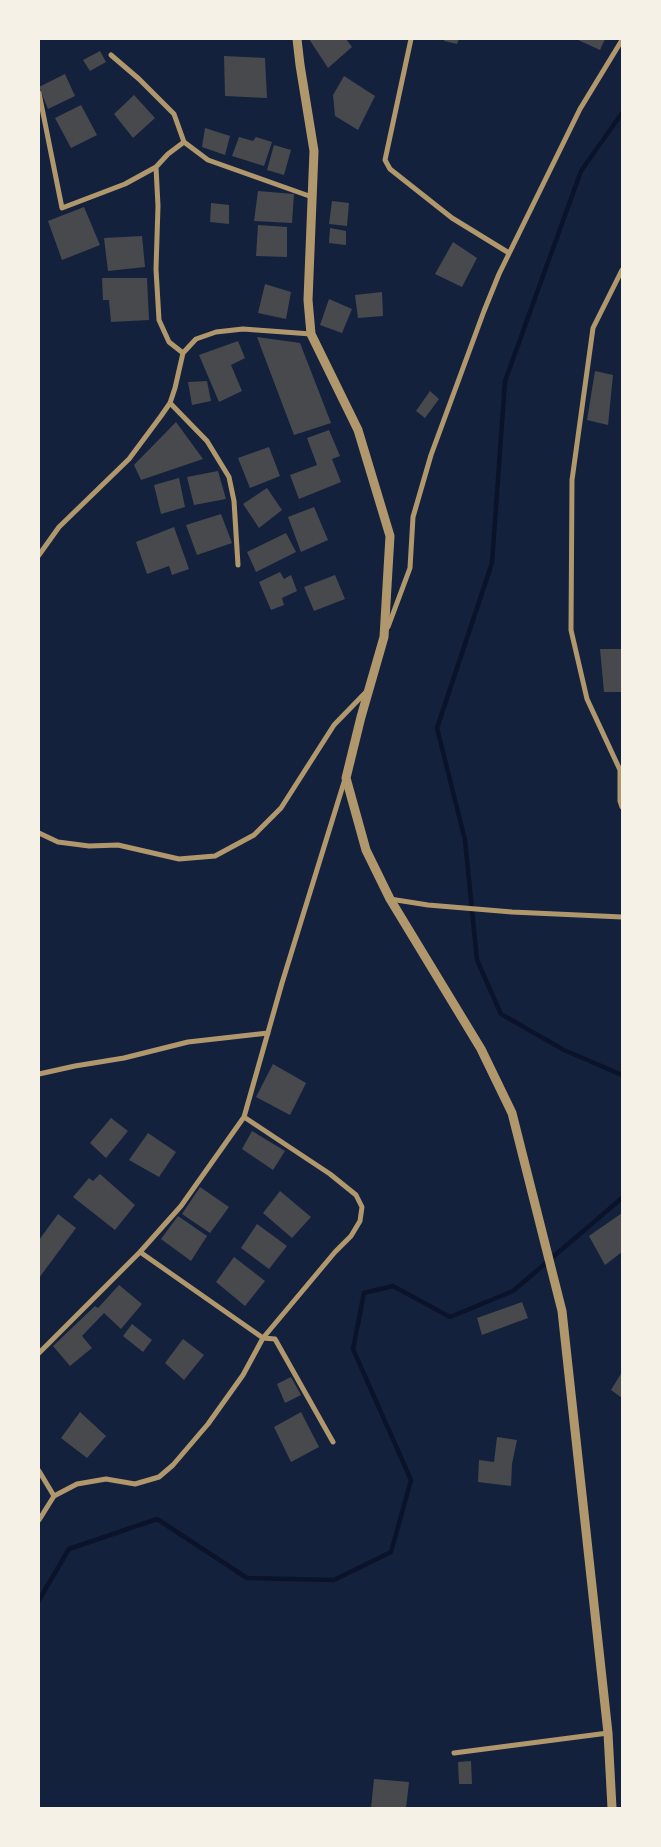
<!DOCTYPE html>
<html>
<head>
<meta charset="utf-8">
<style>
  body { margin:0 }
  #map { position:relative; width:661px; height:1847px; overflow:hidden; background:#14213d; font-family:"Nunito Sans",sans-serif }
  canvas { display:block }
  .frame { position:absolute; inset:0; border:40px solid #f6f1e7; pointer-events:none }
</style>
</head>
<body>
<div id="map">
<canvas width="661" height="1847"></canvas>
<div class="frame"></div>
</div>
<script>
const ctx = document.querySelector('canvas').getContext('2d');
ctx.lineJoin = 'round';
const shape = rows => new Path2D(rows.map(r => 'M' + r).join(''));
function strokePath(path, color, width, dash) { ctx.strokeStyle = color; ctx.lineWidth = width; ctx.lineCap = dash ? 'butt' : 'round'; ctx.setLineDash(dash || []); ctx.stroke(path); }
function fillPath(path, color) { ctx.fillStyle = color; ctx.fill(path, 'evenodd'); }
strokePath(shape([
  [622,113,581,171,505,381,492,563,437,728,465,840,477,960,501,1014,564,1050,622,1075],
  [39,1600,69,1549,157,1519,247,1578,334,1580,391,1552,411,1480,353,1349,364,1293,393,1286,450,1317,513,1291,622,1198]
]), '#0b132b', 4.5);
fillPath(shape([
  [309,39,346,39,352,47,328,68],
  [445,39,459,39,457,44,444,41],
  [576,39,605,39,600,50],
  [100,51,106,62,90,71,83,60],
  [224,56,265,58,267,98,225,96],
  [65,74,75,96,48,109,39,87],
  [344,76,375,96,358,130,335,116,333,95],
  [134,95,155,118,133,138,114,114],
  [81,105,97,135,71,148,55,118],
  [205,128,230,136,225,155,202,147],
  [239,137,253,141,256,137,272,142,264,166,232,156],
  [274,145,291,150,284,175,267,170],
  [258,191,294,194,292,223,254,221],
  [332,201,349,203,347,226,329,224],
  [211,203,229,205,229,224,210,222],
  [84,207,100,245,62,260,48,221],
  [258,225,287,227,287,257,256,256],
  [330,228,346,231,346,245,329,243],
  [142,236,145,267,108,271,104,238],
  [453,242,477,258,462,287,435,274],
  [102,278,147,278,149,320,111,322,109,300,103,300],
  [265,284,291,292,286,319,258,313],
  [382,292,383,316,358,318,355,295],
  [329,299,352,309,342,333,320,325],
  [257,337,300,343,331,423,294,435],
  [238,341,245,358,231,365,242,391,219,402,199,355],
  [595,371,613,375,608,425,587,420],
  [207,381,211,401,192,405,188,382],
  [430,391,439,399,425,418,416,411],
  [176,422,203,459,141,480,134,465],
  [329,430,340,456,332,459,341,482,299,499,290,475,317,465,307,438],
  [269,447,280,476,250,488,238,458],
  [218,471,226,499,194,505,187,477],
  [179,478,185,507,161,514,154,485],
  [267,488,282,510,259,528,243,504],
  [314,507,328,540,301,552,288,517],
  [221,514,232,543,197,555,186,525],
  [174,527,189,569,172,575,169,566,147,574,136,542],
  [286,533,296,552,256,572,247,552],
  [280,572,284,579,291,575,297,591,282,598,284,605,271,610,259,582],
  [335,575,345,599,314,611,304,587],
  [600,649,622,649,622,692,604,692],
  [273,1064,306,1083,290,1115,256,1097],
  [111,1118,128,1131,106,1158,90,1143],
  [252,1131,285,1151,273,1170,242,1149],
  [148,1133,176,1152,159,1177,129,1160],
  [100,1174,135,1205,115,1230,73,1197,89,1178,93,1181],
  [200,1187,229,1207,210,1233,182,1214],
  [280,1191,311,1217,292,1238,263,1213],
  [622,1213,622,1252,605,1265,589,1236],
  [58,1214,76,1228,39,1278,39,1240],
  [178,1216,207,1236,191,1261,161,1239],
  [257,1224,287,1246,269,1269,241,1248],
  [234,1257,265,1281,245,1306,216,1282],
  [119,1285,142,1304,121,1329,104,1313,82,1336,92,1348,70,1366,53,1346,95,1306,98,1308],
  [522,1302,528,1318,482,1335,477,1318],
  [132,1324,152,1340,143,1352,123,1336],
  [183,1339,204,1355,184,1380,165,1363],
  [622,1372,622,1398,611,1390],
  [291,1377,301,1395,285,1403,277,1384],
  [80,1412,106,1436,87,1458,61,1438],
  [301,1412,319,1447,291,1462,274,1427],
  [497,1437,517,1440,512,1464,511,1486,478,1482,479,1460,494,1462],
  [471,1761,472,1784,459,1784,458,1762],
  [374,1779,409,1782,406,1808,371,1808]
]), '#48494c');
strokePath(shape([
  [411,39,385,160,390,169,452,218,509,253],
  [111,55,139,79,174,114,184,142],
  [39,93,62,208,125,184,156,167,168,154,184,142,208,160,312,197],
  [156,167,158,206,156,269,159,320,169,342,183,353],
  [622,270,593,328,572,480,571,630,587,699,620,770,620,801,622,807],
  [170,403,207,441,229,477,234,501,238,565],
  [39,555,59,527,129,459,161,416,170,403,175,388,183,353,196,339,216,332,243,329,311,334],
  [388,627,410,568,413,517,431,455,484,311,499,274,580,109,622,40],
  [39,833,58,842,89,846,118,845,179,859,215,856,254,835,281,808,334,725,367,691],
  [390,899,428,905,512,912,622,917],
  [39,1074,75,1066,124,1058,188,1042,268,1033],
  [140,1252,263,1338,275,1339,333,1442],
  [39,1353,140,1252,181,1206,244,1117,282,983,345,779],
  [39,1471,54,1496],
  [39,1520,54,1496,77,1484,106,1479,135,1484,159,1477,173,1465,208,1424,243,1375,263,1338,335,1252,351,1236,360,1221,362,1207,356,1195,330,1174,244,1117],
  [454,1753,608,1733]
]), '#b1986c', 5);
strokePath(shape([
  [297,39,300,65,314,151,308,300,311,334,358,430,390,536,384,637,361,717,346,778,366,850,390,899,481,1049,512,1113,562,1311,608,1733,612,1808]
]), '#b1986c', 9);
</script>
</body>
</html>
